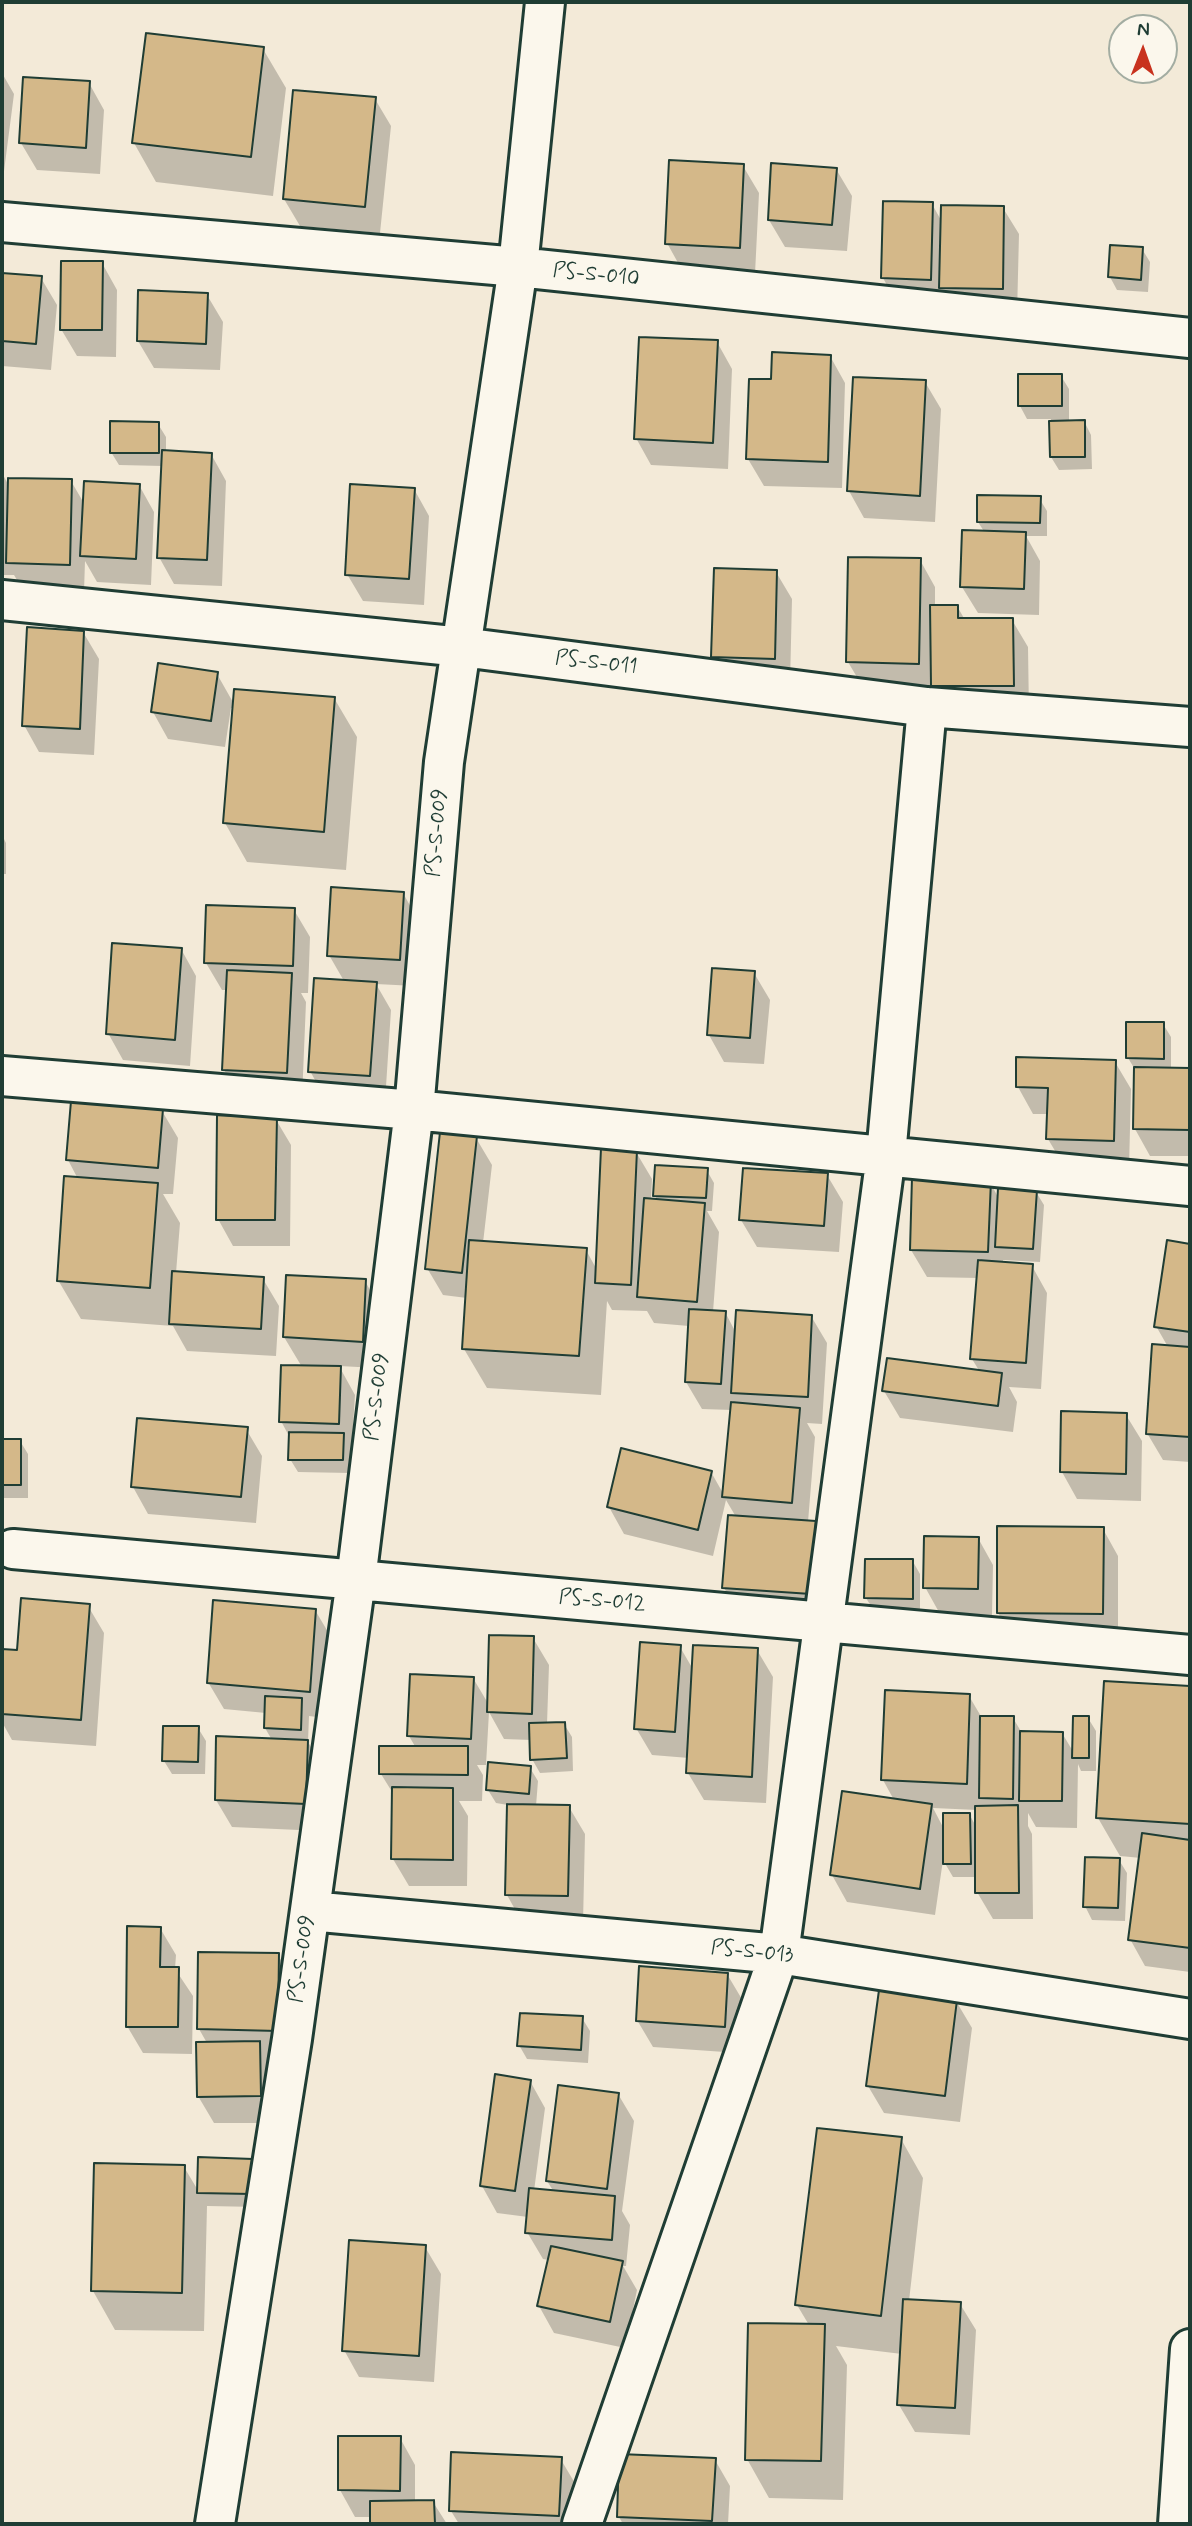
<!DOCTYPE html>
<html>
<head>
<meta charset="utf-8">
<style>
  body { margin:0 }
  #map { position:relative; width:1192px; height:2526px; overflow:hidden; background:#f3ead8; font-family:Mynerve,sans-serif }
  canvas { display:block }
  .frame { position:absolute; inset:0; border:4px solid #1f3d34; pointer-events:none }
  .north { position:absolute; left:1108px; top:14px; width:70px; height:70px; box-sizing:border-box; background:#fbf7ec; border:2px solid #a3ada2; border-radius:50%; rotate:1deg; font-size:19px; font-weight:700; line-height:28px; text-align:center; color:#1f3d34 }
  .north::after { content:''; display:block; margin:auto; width:24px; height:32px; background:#c8321e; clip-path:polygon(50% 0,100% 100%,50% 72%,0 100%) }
</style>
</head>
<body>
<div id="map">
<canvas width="1192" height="2526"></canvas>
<div class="frame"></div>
<div class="north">N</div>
</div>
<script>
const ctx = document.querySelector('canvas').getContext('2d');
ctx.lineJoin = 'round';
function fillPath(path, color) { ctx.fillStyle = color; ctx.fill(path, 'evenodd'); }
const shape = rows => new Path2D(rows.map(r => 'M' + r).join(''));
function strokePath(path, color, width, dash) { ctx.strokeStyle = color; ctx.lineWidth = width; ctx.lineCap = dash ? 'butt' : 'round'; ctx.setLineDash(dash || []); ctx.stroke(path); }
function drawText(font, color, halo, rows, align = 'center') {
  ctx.font = font + ' Mynerve,sans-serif'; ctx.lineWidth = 5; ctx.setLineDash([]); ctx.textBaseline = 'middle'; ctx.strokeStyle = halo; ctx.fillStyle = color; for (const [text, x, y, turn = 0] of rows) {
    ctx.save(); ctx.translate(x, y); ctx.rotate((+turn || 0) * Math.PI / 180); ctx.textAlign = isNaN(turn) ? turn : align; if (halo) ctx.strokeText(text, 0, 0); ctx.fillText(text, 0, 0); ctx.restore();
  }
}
fillPath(shape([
  [263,49,286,88,273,196,156,182,134,143],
  [2,73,14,94,3,179,2,179],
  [89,83,104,110,100,174,37,170,21,143],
  [375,99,391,126,380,233,300,226,284,199],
  [743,166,759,193,755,274,682,270,667,243],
  [836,169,852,196,847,251,785,247,769,220],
  [932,204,942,222,1003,208,1019,234,1017,315,898,305,883,278],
  [1142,249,1150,262,1148,292,1117,290,1110,277],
  [102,263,117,290,116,357,77,356,61,329],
  [2,275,41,278,57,305,51,370,2,366],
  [207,295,223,322,220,370,154,368,138,341],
  [717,342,732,369,728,469,651,465,636,438],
  [830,356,845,383,842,488,764,486,748,459,773,381],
  [1061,376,1069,389,1069,422,1084,421,1091,435,1092,469,1059,470,1051,457,1051,419,1027,419,1020,406],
  [925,382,941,409,935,522,864,518,849,491],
  [158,424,166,437,166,452,211,454,226,481,222,586,174,584,159,557,163,466,119,465,111,452],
  [2,473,9,486,71,481,85,505,139,485,154,512,151,585,97,582,85,561,84,592,23,590,14,575,2,575],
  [414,489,429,516,424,605,363,601,347,574],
  [1039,498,1047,511,1047,536,1026,536,1040,561,1039,615,978,613,962,587,985,533,978,522],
  [920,560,935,587,935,607,957,606,965,620,1012,620,1028,647,1029,713,864,689,848,662],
  [776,572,792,599,790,685,729,684,713,657],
  [83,632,99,659,94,755,39,752,24,725],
  [217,674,234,704,334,698,357,737,346,870,247,862,225,823,234,708,231,708,225,747,168,739,153,712],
  [2,835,6,843,6,874,2,874],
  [403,893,418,920,415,986,376,984,391,1010,385,1102,325,1098,310,1071,344,981,329,955],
  [294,910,310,937,308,993,301,993,306,1002,302,1099,240,1097,224,1070,228,990,222,990,206,963],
  [181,949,196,976,190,1066,123,1060,108,1033],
  [754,973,770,1000,764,1064,724,1062,709,1035],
  [1163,1024,1171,1037,1171,1069,1190,1070,1190,1156,1150,1156,1135,1129,1136,1071,1128,1058],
  [1115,1062,1131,1089,1129,1168,1064,1166,1048,1139,1049,1114,1033,1114,1018,1087],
  [162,1111,178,1138,173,1194,163,1194,180,1223,176,1273,263,1279,279,1306,276,1356,187,1351,173,1326,81,1319,58,1280,78,1179,68,1160],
  [275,1118,291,1145,290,1246,233,1246,218,1219],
  [476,1138,492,1165,483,1243,586,1250,597,1270,636,1152,652,1179,651,1200,658,1201,655,1196,706,1169,714,1183,712,1211,707,1211,719,1232,713,1312,725,1312,736,1333,811,1316,827,1343,822,1424,807,1423,815,1437,808,1522,815,1523,831,1550,826,1621,740,1615,724,1588,736,1517,726,1500,713,1556,624,1534,609,1507,711,1472,724,1495,732,1410,702,1409,686,1382,689,1326,654,1323,647,1311,612,1310,607,1301,601,1395,487,1388,464,1349,467,1298,443,1295,427,1268],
  [827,1175,843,1202,839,1252,757,1247,741,1220],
  [990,1182,999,1199,1036,1192,1044,1205,1040,1262,1003,1260,1003,1264,1032,1266,1047,1293,1041,1389,1009,1387,1017,1402,1013,1432,900,1418,884,1391,980,1372,972,1359,978,1278,927,1277,911,1250],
  [1168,1242,1190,1246,1190,1462,1163,1460,1147,1433,1168,1347,1156,1326],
  [365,1281,380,1308,377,1368,339,1366,355,1395,350,1473,298,1472,290,1459,290,1438,281,1421,302,1367,284,1337],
  [1126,1415,1142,1441,1141,1501,1077,1499,1062,1472],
  [246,1429,262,1456,256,1523,148,1514,133,1487],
  [2,1441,20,1441,28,1454,28,1498,2,1498],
  [1103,1529,1118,1556,1118,1641,1014,1639,998,1613],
  [978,1538,993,1565,992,1615,940,1614,925,1587],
  [912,1560,920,1574,920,1612,874,1611,866,1598],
  [88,1606,104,1633,96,1746,12,1740,2,1722,2,1650,19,1652],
  [315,1610,331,1637,325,1718,309,1716,308,1742,323,1768,321,1831,232,1827,216,1800,272,1740,265,1728,266,1713,224,1709,208,1682],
  [533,1638,549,1665,547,1724,564,1724,572,1737,573,1771,540,1773,532,1759,531,1740,504,1739,489,1712,486,1765,477,1765,483,1775,482,1801,459,1801,468,1816,467,1886,409,1886,393,1859,394,1795,381,1774,416,1748,409,1736,473,1678,489,1705],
  [680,1647,694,1671,757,1650,773,1677,766,1803,704,1800,688,1773,689,1758,652,1755,636,1728],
  [1106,1683,1190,1688,1190,1972,1145,1966,1130,1939,1141,1858,1120,1856,1098,1818],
  [969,1696,982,1718,1013,1718,1022,1733,1062,1733,1074,1753,1088,1718,1096,1731,1096,1771,1081,1771,1078,1764,1077,1828,1036,1827,1028,1813,1028,1826,1032,1834,1033,1919,993,1919,977,1892,977,1877,953,1877,943,1860,935,1915,847,1902,832,1875,894,1800,883,1780],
  [933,1808,977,1810,977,1828,969,1814,944,1829],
  [198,1728,206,1741,205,1774,172,1774,164,1761],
  [530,1768,538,1781,536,1806,569,1807,585,1834,583,1923,522,1922,507,1895,508,1805,496,1803,488,1790],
  [1119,1860,1127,1873,1125,1921,1092,1920,1085,1906],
  [160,1928,176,1955,175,1969,193,1996,192,2054,143,2053,127,2026],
  [278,1955,294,1982,293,2057,267,2057,275,2070,275,2123,214,2123,198,2096,207,2043,199,2029],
  [727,1974,743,2001,739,2053,653,2047,637,2020],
  [956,2001,972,2028,960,2122,884,2113,868,2086],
  [582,2018,590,2031,588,2063,527,2059,519,2045],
  [530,2081,545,2108,534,2191,554,2192,547,2181,618,2094,634,2121,622,2211,630,2225,626,2266,623,2266,637,2290,625,2348,554,2333,539,2306,549,2260,543,2259,527,2232,528,2217,497,2213,482,2186],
  [901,2139,923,2178,909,2301,960,2304,976,2330,970,2435,915,2432,899,2405,902,2354,836,2346,847,2365,843,2500,769,2498,747,2459,809,2325,797,2305],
  [252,2161,260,2174,259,2207,207,2206,204,2331,115,2330,93,2291,184,2167,199,2192],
  [425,2247,441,2274,434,2382,359,2377,344,2350],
  [400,2438,415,2465,415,2502,433,2502,447,2524,372,2524,372,2517,355,2517,340,2490],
  [560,2458,576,2485,574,2524,459,2524,451,2511],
  [715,2460,730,2486,728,2524,623,2524,619,2517]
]), '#0003');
const building = shape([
  [146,33,264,47,251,157,132,143,146,33],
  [23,77,90,81,86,148,19,143,23,77],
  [293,90,376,97,365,207,283,199,293,90],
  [669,160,744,164,740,248,665,244,669,160],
  [771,163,837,168,832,225,768,220,771,163],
  [883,201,933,202,931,280,881,278,883,201],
  [941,205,1004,206,1003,289,939,288,941,205],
  [1110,245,1143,247,1141,280,1108,277,1110,245],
  [61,261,103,261,102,330,60,330,61,261],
  [2,273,42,276,36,344,2,341,2,273],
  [138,290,208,293,206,344,137,341,138,290],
  [639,337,718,340,713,443,634,439,639,337],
  [772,352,831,355,828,462,746,459,749,379,771,379,772,352],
  [1018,374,1062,374,1062,406,1018,406,1018,374],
  [853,377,926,380,920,496,847,491,853,377],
  [1085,420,1085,457,1050,457,1049,421,1085,420],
  [110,421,159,422,159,453,110,453,110,421],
  [162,450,212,453,207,560,157,558,162,450],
  [8,478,72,479,70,565,6,563,8,478],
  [84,481,140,484,136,559,80,556,84,481],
  [350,484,415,488,409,579,345,575,350,484],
  [977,495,1041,496,1040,523,977,522,977,495],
  [962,530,1026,532,1024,589,960,587,962,530],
  [848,557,921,558,919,664,846,662,848,557],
  [714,568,777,570,775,659,711,657,714,568],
  [930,605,958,605,958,618,1013,618,1014,686,931,686,930,605],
  [27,627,84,631,80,729,22,726,27,627],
  [158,663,218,672,211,721,151,712,158,663],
  [234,689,335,697,324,832,223,823,234,689],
  [331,887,404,892,400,960,327,956,331,887],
  [206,905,295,908,293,966,204,963,206,905],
  [112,943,182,948,175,1040,106,1034,112,943],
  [712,968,755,971,750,1038,707,1035,712,968],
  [227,970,292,973,287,1073,222,1070,227,970],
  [314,978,377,982,370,1076,308,1072,314,978],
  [1126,1022,1164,1022,1164,1059,1126,1058,1126,1022],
  [1016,1057,1116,1060,1114,1141,1046,1139,1048,1088,1016,1087,1016,1057],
  [1134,1067,1190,1068,1190,1130,1133,1129,1134,1067],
  [71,1101,163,1109,158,1168,66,1160,71,1101],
  [217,1115,277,1117,275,1220,216,1220,217,1115],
  [440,1132,477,1136,462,1273,425,1269,440,1132],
  [601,1148,637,1150,631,1285,595,1283,601,1148],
  [655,1165,708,1168,706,1198,653,1196,655,1165],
  [743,1168,828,1173,824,1226,739,1220,743,1168],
  [64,1176,158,1183,150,1288,57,1281,64,1176],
  [912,1177,991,1180,988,1252,910,1250,912,1177],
  [998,1188,1037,1190,1033,1249,995,1247,998,1188],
  [644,1198,705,1203,697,1302,637,1297,644,1198],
  [469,1240,587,1248,579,1356,462,1349,469,1240],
  [1167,1240,1190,1244,1190,1332,1154,1327,1167,1240],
  [978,1260,1033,1264,1026,1363,970,1359,978,1260],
  [172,1271,264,1277,261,1329,169,1324,172,1271],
  [286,1275,366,1279,363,1342,283,1337,286,1275],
  [689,1309,726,1311,721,1384,685,1382,689,1309],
  [736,1310,812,1315,808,1397,731,1393,736,1310],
  [1152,1344,1190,1347,1190,1437,1146,1434,1152,1344],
  [887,1358,1002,1373,998,1406,882,1391,887,1358],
  [281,1365,341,1366,339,1424,279,1422,281,1365],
  [731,1402,800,1408,792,1503,722,1497,731,1402],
  [1061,1411,1127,1413,1126,1474,1060,1472,1061,1411],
  [137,1418,248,1427,241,1497,131,1487,137,1418],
  [289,1432,344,1433,343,1460,288,1460,289,1432],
  [2,1439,21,1439,21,1485,2,1485,2,1439],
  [621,1448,712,1471,698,1530,607,1507,621,1448],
  [728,1515,816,1521,811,1594,722,1588,728,1515],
  [997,1526,1104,1527,1103,1614,997,1613,997,1526],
  [924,1536,979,1537,978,1589,923,1588,924,1536],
  [865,1559,913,1559,913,1599,864,1598,865,1559],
  [21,1598,90,1604,81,1720,2,1714,2,1649,17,1650,21,1598],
  [213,1600,316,1609,310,1692,207,1683,213,1600],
  [489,1635,534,1636,532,1714,487,1712,489,1635],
  [640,1642,681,1645,675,1732,634,1729,640,1642],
  [693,1645,758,1648,752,1777,686,1773,693,1645],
  [410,1674,474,1677,471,1739,407,1736,410,1674],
  [1104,1681,1190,1686,1190,1824,1096,1818,1104,1681],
  [885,1690,970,1694,967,1784,881,1780,885,1690],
  [265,1696,302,1698,301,1730,264,1728,265,1696],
  [980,1716,1014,1716,1013,1799,979,1798,980,1716],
  [1073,1716,1089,1716,1089,1758,1072,1758,1073,1716],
  [565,1722,567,1758,530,1760,529,1723,565,1722],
  [163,1726,199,1726,198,1762,162,1761,163,1726],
  [1020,1731,1063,1732,1062,1801,1019,1801,1020,1731],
  [216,1736,308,1740,306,1804,215,1800,216,1736],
  [379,1746,468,1746,468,1775,379,1774,379,1746],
  [488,1762,531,1766,529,1794,486,1790,488,1762],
  [392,1787,453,1788,453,1860,391,1859,392,1787],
  [842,1791,932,1804,920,1889,830,1875,842,1791],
  [507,1804,570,1805,568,1896,505,1895,507,1804],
  [1018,1805,1019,1893,975,1893,975,1806,1018,1805],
  [943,1813,970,1813,971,1864,943,1864,943,1813],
  [1142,1833,1190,1840,1190,1948,1128,1940,1142,1833],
  [1085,1857,1120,1858,1118,1908,1083,1907,1085,1857],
  [127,1926,161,1927,160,1967,179,1967,178,2027,126,2027,127,1926],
  [198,1952,279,1953,278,2031,197,2029,198,1952],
  [639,1966,728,1973,725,2027,636,2021,639,1966],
  [879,1990,957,2000,945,2096,866,2086,879,1990],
  [520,2013,583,2016,581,2050,517,2046,520,2013],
  [260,2041,261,2096,197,2097,196,2042,260,2041],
  [495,2074,531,2080,515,2191,480,2186,495,2074],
  [558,2085,619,2093,607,2189,546,2181,558,2085],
  [817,2128,902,2137,881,2316,795,2305,817,2128],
  [198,2157,253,2159,252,2194,197,2193,198,2157],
  [94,2163,185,2165,182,2293,91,2291,94,2163],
  [529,2188,615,2196,612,2240,525,2233,529,2188],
  [349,2240,426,2245,419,2356,342,2351,349,2240],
  [551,2246,623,2261,610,2322,537,2306,551,2246],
  [903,2299,961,2302,955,2408,897,2405,903,2299],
  [748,2323,825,2324,821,2461,745,2460,748,2323],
  [338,2436,401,2436,400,2491,338,2490,338,2436],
  [451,2452,562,2457,559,2516,449,2511,451,2452],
  [619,2454,716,2458,712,2521,617,2517,619,2454],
  [434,2500,435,2524,370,2524,370,2501,434,2500]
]);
fillPath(building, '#d4b889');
strokePath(building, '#1f3d34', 2);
const minor = shape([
  [2,222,518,267,1190,338],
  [2,600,462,647,927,707,1190,727],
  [2,1076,414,1110,1190,1186],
  [13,1549,1190,1655],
  [310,1911,779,1954,1190,2019],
  [215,2524,292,2039,356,1580,414,1110,444,762,518,267,545,2],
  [582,2524,779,1954,886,1155,927,707],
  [1178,2524,1190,2349]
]);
strokePath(minor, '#1f3d34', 44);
strokePath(minor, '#fbf7ec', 38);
drawText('21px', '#1f3d34', '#fbf7ec', [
  ["PS-S-010",596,276,6],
  ["PS-S-011",596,664,7],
  ["PS-S-009",438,833,-85],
  ["PS-S-009",378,1397,-83],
  ["PS-S-012",602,1602,5],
  ["PS-S-013",752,1953,6],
  ["PS-S-009",303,1959,-82]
]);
</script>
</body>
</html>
